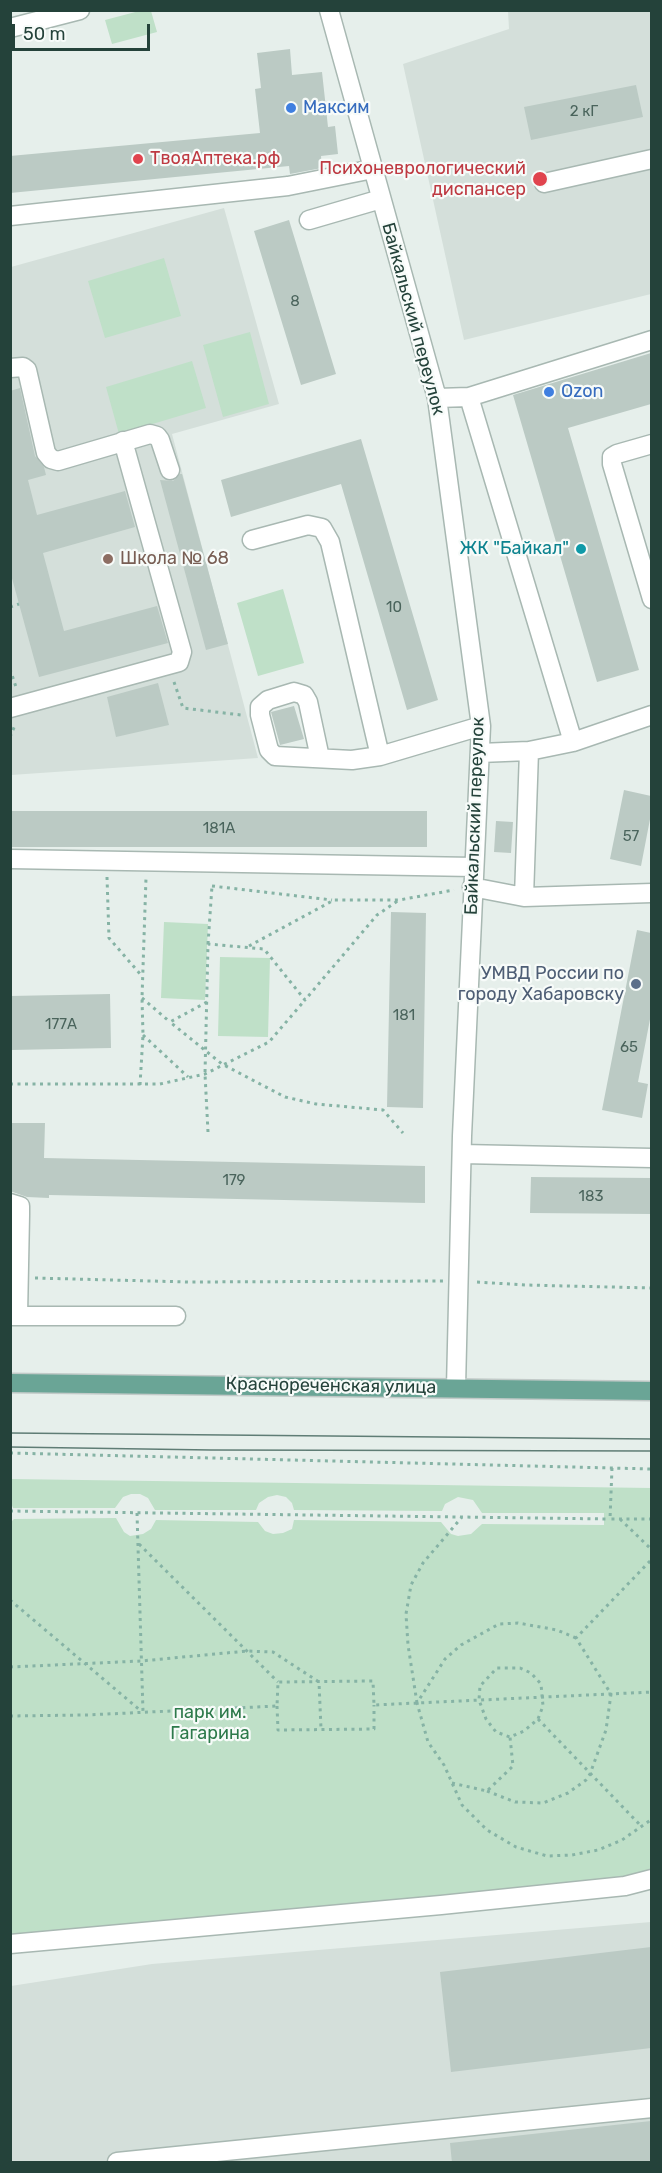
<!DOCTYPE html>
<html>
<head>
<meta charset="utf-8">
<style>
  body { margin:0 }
  #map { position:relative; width:662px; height:2173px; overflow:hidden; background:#e6efeb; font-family:Rubik,sans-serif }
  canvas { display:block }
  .frame { position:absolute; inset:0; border:12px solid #24423a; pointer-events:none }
  .scale { position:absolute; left:12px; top:24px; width:138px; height:27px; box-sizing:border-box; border:3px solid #24423a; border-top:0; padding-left:8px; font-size:18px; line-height:21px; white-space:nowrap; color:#24423a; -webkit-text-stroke:4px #f7fbf9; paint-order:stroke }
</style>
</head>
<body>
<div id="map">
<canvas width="662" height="2173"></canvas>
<div class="frame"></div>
<div class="scale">50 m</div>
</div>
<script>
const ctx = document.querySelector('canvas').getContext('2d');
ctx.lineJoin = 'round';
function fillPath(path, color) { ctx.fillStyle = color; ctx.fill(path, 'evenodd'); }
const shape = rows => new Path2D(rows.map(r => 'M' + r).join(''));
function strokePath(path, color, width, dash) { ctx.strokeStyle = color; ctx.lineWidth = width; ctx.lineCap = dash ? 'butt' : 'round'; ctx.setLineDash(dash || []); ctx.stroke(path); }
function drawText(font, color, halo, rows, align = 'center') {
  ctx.font = font + ' Rubik,sans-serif'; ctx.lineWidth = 4.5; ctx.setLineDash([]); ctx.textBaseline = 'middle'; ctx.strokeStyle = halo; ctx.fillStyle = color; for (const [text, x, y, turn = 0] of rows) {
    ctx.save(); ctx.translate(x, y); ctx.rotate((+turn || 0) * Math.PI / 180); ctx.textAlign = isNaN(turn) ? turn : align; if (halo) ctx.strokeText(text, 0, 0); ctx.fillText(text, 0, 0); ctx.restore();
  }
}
fillPath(shape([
  [508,11,651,11,651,294,464,340,403,64,509,29],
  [224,208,279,404,172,434,258,758,11,775,11,267],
  [651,1922,651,2162,11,2162,11,1986,152,1964]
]), '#d4dfda');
fillPath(shape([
  [143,10,151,11,157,32,112,44,105,20],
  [164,258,181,316,105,338,88,281],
  [250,332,269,404,223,417,203,345],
  [192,361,206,408,119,434,106,387],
  [283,589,304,663,258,676,237,603],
  [164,922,208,924,205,1000,161,998],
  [220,957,270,958,268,1037,218,1036],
  [11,1479,651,1488,651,1890,147,1929,11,1953,10,1523,14,1519,116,1518,124,1532,130,1536,143,1534,151,1529,156,1520,258,1522,265,1531,273,1534,283,1533,292,1529,294,1520,441,1522,451,1534,458,1536,471,1534,482,1524,604,1525,604,1513,482,1513,473,1500,458,1497,445,1504,442,1511,294,1510,292,1503,286,1497,277,1495,268,1497,259,1503,256,1510,155,1510,148,1498,140,1494,131,1494,123,1497,115,1508,13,1508,11,1503]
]), '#bfe0c8');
fillPath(shape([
  [290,49,292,75,322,72,328,127,335,126,338,154,321,156,322,168,290,174,289,166,10,193,10,156,260,133,255,89,261,88,257,53],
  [636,85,643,117,531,140,524,107],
  [289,220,336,374,301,385,254,231],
  [651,353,651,404,568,428,639,670,597,682,513,395],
  [20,388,35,456,44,467,46,475,28,480,37,515,125,491,135,527,43,553,64,631,157,606,168,643,39,677,10,571,10,391],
  [361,439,438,700,407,710,341,484,231,517,221,480],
  [180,474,182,474,228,644,206,650,160,480,173,481],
  [158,683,169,725,116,737,107,697],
  [294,706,304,739,280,745,271,712],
  [624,790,651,796,651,814,641,866,610,859],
  [10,811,427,811,427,847,10,847],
  [496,821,513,822,511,853,494,852],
  [391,912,426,913,423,1108,387,1107],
  [637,930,651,933,651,1014,638,1082,648,1084,642,1118,602,1110],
  [110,994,111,1048,11,1050,10,996],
  [10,1123,45,1123,44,1158,425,1166,425,1203,49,1195,49,1198,27,1197,10,1191],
  [531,1177,651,1178,651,1214,530,1213],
  [651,1947,651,2048,451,2072,440,1972],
  [651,2121,651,2163,452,2163,450,2143]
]), '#bbcac4');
const minor = shape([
  [329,10,437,398,481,726,462,1136,456,1387],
  [10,28,80,10],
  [544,183,652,159],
  [10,216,288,186,373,169],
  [309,220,381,199],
  [10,368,23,367,27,370,46,453,51,459,58,461,150,434,157,436,160,440,170,470],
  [469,397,573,742],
  [437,398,469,397,652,340],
  [652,444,617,454,612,457,612,464,652,599],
  [252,540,308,525,322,528,330,542,380,756,481,726],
  [10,708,179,662,182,652,123,441],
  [480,753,529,751,573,742,652,715],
  [320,758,308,702,304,695,294,692,268,700,260,707,260,715,269,750,275,756,352,760,380,756],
  [10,859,474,867],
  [472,887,524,897,652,893],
  [524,897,529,751],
  [462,1154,652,1158],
  [10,1203,20,1206,20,1215,18,1316],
  [10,1316,176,1316],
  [10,1944,441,1905,625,1886,652,1879],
  [117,2162,652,2108]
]);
const major = shape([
  [10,1383,652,1391]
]);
strokePath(minor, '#a8b8b2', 21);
strokePath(major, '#c2cac8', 21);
strokePath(shape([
  [10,607,19,604],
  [10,669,16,687],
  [174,682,183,708,241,715],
  [10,737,15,725],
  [107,877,109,938,141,975],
  [212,886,332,900],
  [208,944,212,886],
  [249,946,334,900,399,900,454,890],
  [142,998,170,1022],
  [207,1002,170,1022,222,1064,285,1097,316,1104,383,1110,403,1133],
  [143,1035,188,1077],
  [10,1084,160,1084,205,1074,269,1042,305,1000],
  [140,1085,143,1035,142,998,146,878],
  [208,1132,205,1074,208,944,264,949,305,1000,377,915,399,900],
  [35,1278,189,1282,443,1281],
  [477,1282,525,1285,652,1288],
  [10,1453,652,1469],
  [612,1468,610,1519,652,1519],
  [10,1511,610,1519],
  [137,1513,143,1712],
  [620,1519,652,1550],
  [139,1544,278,1682],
  [10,1600,141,1711],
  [576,1638,557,1630,518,1623,499,1624,461,1645,445,1659,417,1703,428,1742,444,1765,462,1805,487,1830,516,1847,547,1856,572,1855,598,1850,622,1840,652,1819],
  [10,1667,141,1661,247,1651,273,1652,319,1682,321,1729],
  [417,1703,408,1645,406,1614,411,1585,423,1563,462,1517],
  [277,1706,278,1730,374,1729,374,1705],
  [10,1716,86,1715,277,1706,278,1682,373,1681,374,1705,652,1692],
  [538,1719,642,1827],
  [452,1783,487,1791,513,1766,510,1737,524,1731,538,1719,543,1706,541,1684,531,1673,520,1668,497,1668,480,1686,479,1700,486,1719,496,1732,510,1737],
  [487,1791,515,1802,543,1803,568,1793,586,1780,590,1774,606,1730,611,1694,576,1638,652,1559]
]), '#86b3a5', 3, [3, 4.5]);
strokePath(minor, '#fff', 18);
strokePath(major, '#6aa596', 18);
strokePath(shape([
  [10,1433,652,1439],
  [10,1447,211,1450,652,1451]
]), '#5f7d75', 1.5);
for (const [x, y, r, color] of [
  [291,108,6,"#3f7fe0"],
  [138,159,6,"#e0444e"],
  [540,179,8,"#e0444e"],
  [549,392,6,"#3f7fe0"],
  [581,549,6,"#0f9aa8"],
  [108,559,6,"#8d6e63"],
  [636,984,6,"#5c6f8a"]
]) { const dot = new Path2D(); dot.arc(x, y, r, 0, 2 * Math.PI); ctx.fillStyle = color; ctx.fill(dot); strokePath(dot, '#f7fbf9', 2); }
drawText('15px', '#4a645c', null, [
  ["2 кГ",584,112],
  ["8",295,302],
  ["10",394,608],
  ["181А",219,829],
  ["57",631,837],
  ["181",404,1016],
  ["177А",61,1025],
  ["65",629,1048],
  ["179",234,1181],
  ["183",591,1197]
]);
drawText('18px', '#366cbe', '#f7fbf9', [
  ["Максим",303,108],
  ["Ozon",561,392]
], 'left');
drawText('18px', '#be3a42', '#f7fbf9', [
  ["ТвояАптека.рф",150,159],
  ["Психоневрологический",526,169,"right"],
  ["диспансер",526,190,"right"]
], 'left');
drawText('18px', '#24423a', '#f7fbf9', [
  ["Байкальский переулок",413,319,75],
  ["Байкальский переулок",475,816,-88],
  ["Краснореченская улица",331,1386,1]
]);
drawText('18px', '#0d838f', '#f7fbf9', [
  ["ЖК \"Байкал\"",569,549]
], 'right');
drawText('18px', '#785e54', '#f7fbf9', [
  ["Школа № 68",120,559]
], 'left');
drawText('18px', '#4e5e75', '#f7fbf9', [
  ["УМВД России по",624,974],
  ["городу Хабаровску",624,995]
], 'right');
drawText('18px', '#2d7a4b', '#f7fbf9', [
  ["парк им.",210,1713],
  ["Гагарина",210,1734]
]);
</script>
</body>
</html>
